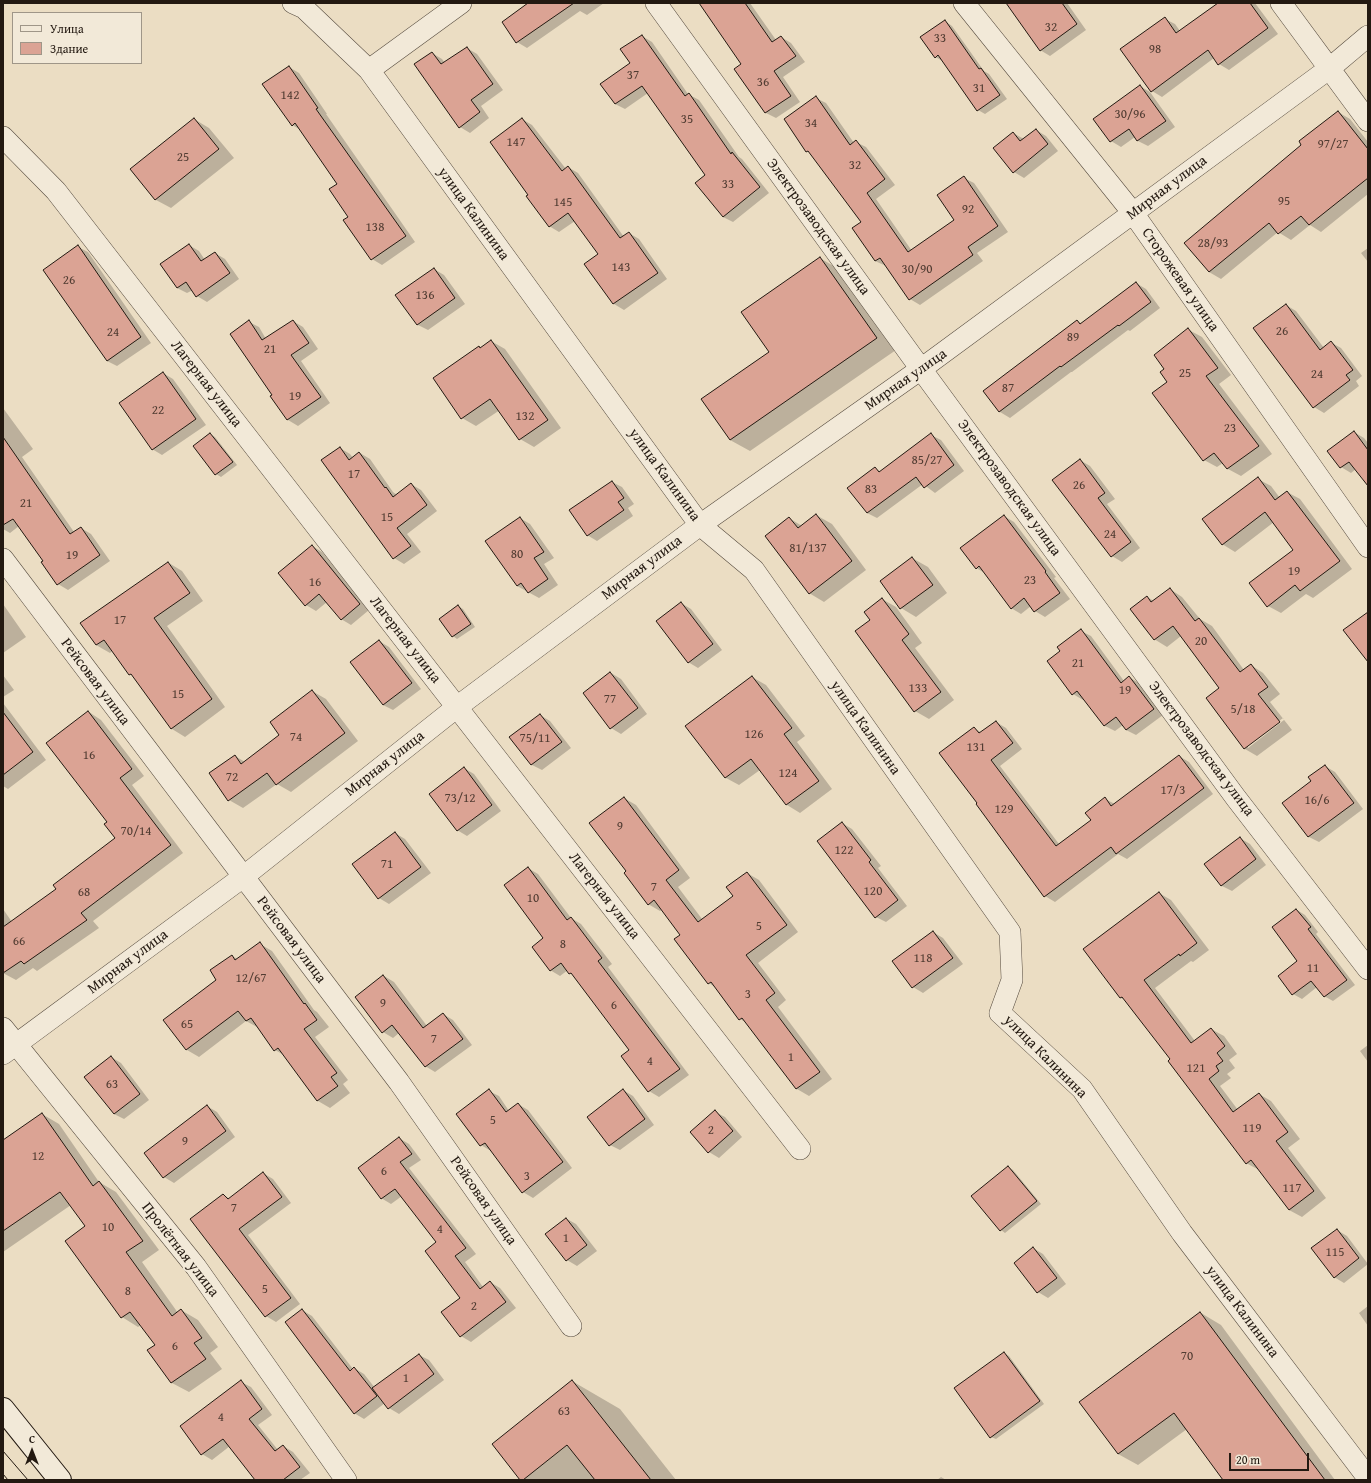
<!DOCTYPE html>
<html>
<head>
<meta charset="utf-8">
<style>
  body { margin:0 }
  #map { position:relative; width:1371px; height:1483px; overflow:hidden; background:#ebddc3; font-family:"Gentium Book Plus",serif }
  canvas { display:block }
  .frame { position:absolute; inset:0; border:4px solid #231911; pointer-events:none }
  .legend { position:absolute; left:12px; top:12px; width:130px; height:52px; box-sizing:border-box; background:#f2e9d8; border:1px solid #9f9688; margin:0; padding:5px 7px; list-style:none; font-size:12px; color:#231911 }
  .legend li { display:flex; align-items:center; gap:8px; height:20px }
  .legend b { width:20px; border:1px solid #9f9688 }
  .north { position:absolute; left:12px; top:1431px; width:40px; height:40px; -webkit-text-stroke:3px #f2e9d8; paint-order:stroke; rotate:0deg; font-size:11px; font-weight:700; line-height:16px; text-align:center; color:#231911 }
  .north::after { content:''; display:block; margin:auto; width:14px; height:18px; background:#231911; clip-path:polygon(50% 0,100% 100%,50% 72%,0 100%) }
  .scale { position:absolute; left:1229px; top:1453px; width:80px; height:18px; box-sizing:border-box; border:2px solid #231911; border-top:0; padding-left:5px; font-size:12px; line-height:14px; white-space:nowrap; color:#231911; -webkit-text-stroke:3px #f2e9d8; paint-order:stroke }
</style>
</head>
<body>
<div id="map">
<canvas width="1371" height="1483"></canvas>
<div class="frame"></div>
<ul class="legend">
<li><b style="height:5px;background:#f2e9d8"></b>Улица</li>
<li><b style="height:11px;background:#dba394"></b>Здание</li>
</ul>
<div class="north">С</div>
<div class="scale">20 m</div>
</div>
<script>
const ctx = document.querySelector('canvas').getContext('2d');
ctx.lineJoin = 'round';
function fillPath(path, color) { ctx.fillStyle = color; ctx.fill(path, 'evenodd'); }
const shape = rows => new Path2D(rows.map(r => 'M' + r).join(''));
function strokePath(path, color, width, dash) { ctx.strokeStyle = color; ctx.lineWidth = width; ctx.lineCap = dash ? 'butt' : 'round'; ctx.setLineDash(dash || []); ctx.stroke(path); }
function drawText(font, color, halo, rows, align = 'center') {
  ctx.font = font + ' "Gentium Book Plus",serif'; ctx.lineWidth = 4; ctx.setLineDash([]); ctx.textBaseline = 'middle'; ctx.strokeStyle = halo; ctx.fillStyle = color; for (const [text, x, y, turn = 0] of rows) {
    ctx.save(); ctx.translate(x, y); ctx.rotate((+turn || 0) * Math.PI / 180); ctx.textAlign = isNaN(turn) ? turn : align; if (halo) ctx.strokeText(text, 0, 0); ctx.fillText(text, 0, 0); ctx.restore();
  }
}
fillPath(shape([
  [530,3,604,3,587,15,580,11,527,48,517,42,503,22],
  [704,3,750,3,776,40,781,37,791,43,805,62,783,77,800,102,776,118,766,113,735,69,743,64],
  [1007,3,1067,3,1086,30,1050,56,1040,50],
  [1219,3,1255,3,1278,34,1229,70,1219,64,1214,58,1162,97,1152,91,1165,19,1175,24,1180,31],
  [945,21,952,26,984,71,989,74,1007,99,985,114,978,110,943,61,935,57],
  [642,36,652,42,688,94,699,100,739,157,742,159,769,193,733,222,723,217,707,175,648,93,625,109,615,104],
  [467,48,477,54,503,90,481,106,489,118,470,133,460,127,432,53,442,59,445,63],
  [289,67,299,73,327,114,326,114,415,242,382,265,372,259,349,218,339,184,301,130,292,125],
  [1140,86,1150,92,1175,127,1148,146,1138,141,1135,137,1121,147,1111,141,1095,119],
  [816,98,826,103,854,143,856,142,866,147,895,185,876,199,912,251,956,220,964,178,974,183,1008,232,977,253,983,261,920,305,910,299,886,266,875,261,863,222,810,152,807,151],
  [1338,112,1350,119,1368,142,1368,194,1321,232,1310,225,1291,240,1278,232,1221,279,1209,272,1186,243,1303,145],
  [194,119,209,128,234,158,171,208,156,200,131,170],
  [522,119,532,125,566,169,568,167,578,173,624,237,629,233,639,239,667,279,624,310,614,304,585,264,599,254,575,221,559,232,549,226],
  [1036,130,1046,136,1058,151,1024,178,1014,172,1013,133,1024,139],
  [189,245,199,251,205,260,215,253,225,259,239,279,207,302,197,296,193,290,187,293,177,288,161,265],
  [78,247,88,252,151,343,117,366,107,361],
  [1368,248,1368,262,1361,253],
  [820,258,840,270,896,350,750,451,730,440,702,399,770,352],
  [434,269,444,275,465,304,428,330,418,325,397,295],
  [1136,283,1146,289,1160,308,1130,331,1128,330,1072,372,1071,372,1010,418,1000,412,984,391,1078,321,1082,324],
  [1286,305,1296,311,1324,348,1332,343,1341,348,1362,376,1356,381,1359,386,1324,413,1314,407],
  [293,321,303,327,318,349,301,361,330,403,298,426,288,420,271,397,274,395,249,322,259,327,266,339],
  [1189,330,1202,337,1231,375,1219,384,1272,454,1241,476,1228,469,1223,463,1217,467,1204,460,1169,382,1166,369],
  [491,341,505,349,561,428,534,447,520,439,500,410,476,426,462,418,481,348],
  [163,373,173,379,206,425,162,455,152,449],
  [3,408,33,449,22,457,74,532,81,528,91,534,110,561,68,590,58,584,44,562,19,526,10,533,3,529],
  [1354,432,1364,438,1368,443,1368,485,1356,469,1351,473,1341,467],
  [210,434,215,437,237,465,221,477,216,474],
  [931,435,941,440,964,471,935,493,923,484,877,518,867,513,875,468,881,472],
  [340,448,350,454,353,458,360,453,370,459,393,492,397,495,411,484,421,490,437,511,407,534,421,552,404,564,394,558,323,460],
  [1080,460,1090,466,1115,499,1107,504,1140,548,1122,562,1112,556],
  [1258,479,1271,486,1280,498,1287,492,1300,499,1352,569,1313,598,1306,594,1281,613,1268,606,1294,550,1274,522,1235,552,1222,544],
  [612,482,622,487,634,504,628,508,633,516,597,541,587,535],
  [816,515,832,524,866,570,824,602,809,593,789,518,802,526],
  [1004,516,1014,522,1056,577,1054,578,1070,599,1045,617,1035,611,1031,606,1021,614,1011,608,985,573,976,568],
  [520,518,530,524,554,558,544,564,558,585,539,598,517,586],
  [312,546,322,552,369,610,351,625,341,619,327,602,316,611,306,605],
  [912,558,928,567,947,593,916,617,901,608],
  [169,563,182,571,203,601,167,626,225,707,185,737,172,729,113,650,110,653,96,645],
  [1170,589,1182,597,1200,619,1212,626,1244,670,1251,665,1263,673,1280,694,1270,702,1292,730,1257,756,1245,749,1207,699,1220,688,1181,636,1167,647,1154,639,1147,597,1154,601],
  [1283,718,1284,720,1248,748,1248,745],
  [882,599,896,607,922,643,915,648,954,700,929,719,915,711],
  [681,603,691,609,722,650,698,668,688,662],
  [3,604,26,637,3,653],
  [458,606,463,609,475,627,457,639,453,636],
  [1081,631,1091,636,1124,681,1129,677,1139,683,1163,715,1136,735,1126,730,1123,725,1115,731,1105,726,1084,698,1083,700,1073,694,1061,651],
  [379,641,389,647,421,689,393,710,383,705],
  [611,673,621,679,647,714,621,734,611,728,584,693],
  [3,675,14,690,3,697],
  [752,677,766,685,805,736,797,742,832,789,800,813,787,805,760,770,739,785,726,778],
  [312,691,326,699,358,741,291,792,277,784,243,808,229,800,235,756,245,762,281,735],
  [3,703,46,760,8,789,3,786],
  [89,712,101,720,144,776,132,785,183,853,93,921,99,928,37,971,33,968,16,980,3,973,3,909,12,922,58,890,117,838,108,823],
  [540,715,550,721,571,748,542,770,532,765,511,737],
  [996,722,1006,728,1022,749,1000,766,1059,844,1092,820,1105,799,1115,804,1179,756,1189,762,1213,794,1127,859,1118,854,1055,902,1045,896,978,803,974,728,982,733],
  [1325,766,1335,772,1363,809,1319,842,1309,837,1283,803,1313,781],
  [464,768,474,774,501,811,467,836,457,830],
  [624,798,636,805,690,878,678,887,702,919,734,896,747,873,759,880,798,932,758,963,786,1000,778,1007,832,1079,809,1096,797,1089,747,1023,740,1019,716,988,709,983,682,935,663,909,660,911,648,904,627,872],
  [842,823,852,829,881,866,878,868,907,906,886,922,876,917],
  [395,833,405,839,431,873,389,904,379,898],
  [1240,838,1250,844,1266,865,1232,891,1222,886,1205,864],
  [528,868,538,874,571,918,581,924,612,964,608,967,689,1075,659,1097,649,1091,622,1056,630,1050,574,976,568,970,560,976,550,970,545,938],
  [1159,893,1171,900,1209,950,1193,962,1191,961,1155,988,1195,1041,1211,1029,1224,1036,1237,1054,1229,1060,1235,1068,1227,1074,1231,1078,1220,1086,1238,1110,1259,1094,1271,1101,1300,1139,1288,1148,1326,1198,1302,1217,1289,1210,1259,1170,1246,1163,1171,1059,1127,1001,1121,998,1084,949],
  [1297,910,1305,915,1318,932,1316,934,1355,985,1333,1001,1324,996,1317,987,1302,999,1293,994,1298,961],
  [933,932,943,938,963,964,923,993,913,987],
  [260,944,272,951,314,1010,317,1012,329,1027,315,1037,348,1080,343,1084,350,1093,330,1108,318,1101,284,1055,275,1050,259,1028,246,1021,199,1057,187,1050,218,980,232,956,238,959],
  [384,976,394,982,427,1026,443,1014,453,1020,472,1045,435,1072,425,1066,399,1033,393,1038,383,1032],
  [1368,1045,1368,1062,1360,1051],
  [111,1057,121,1063,149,1100,124,1119,114,1114],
  [623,1090,633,1096,654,1125,620,1150,610,1145],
  [489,1091,499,1096,509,1111,518,1104,528,1110,572,1168,533,1198,523,1192,492,1150,491,1151,481,1145],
  [207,1106,217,1112,235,1137,174,1183,164,1177],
  [715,1112,725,1117,742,1137,719,1158,709,1152],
  [42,1114,59,1124,99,1182,116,1192,159,1250,142,1262,178,1313,181,1310,198,1320,218,1347,210,1353,222,1369,189,1392,172,1383,149,1351,156,1345,141,1325,138,1327,122,1317,86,1227,71,1205,3,1252,3,1141],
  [399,1138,409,1144,421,1160,409,1168,476,1254,465,1262,483,1287,490,1282,500,1288,516,1308,471,1342,461,1336,461,1298,437,1243,402,1196,391,1204,381,1198],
  [1008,1167,1013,1170,1041,1204,1005,1233,1001,1230],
  [263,1173,273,1179,291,1203,248,1235,300,1304,276,1322,266,1316,224,1195,230,1199],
  [567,1219,576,1224,597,1251,577,1266,567,1260],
  [1337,1230,1347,1236,1368,1264,1344,1283,1334,1277],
  [1033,1248,1043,1254,1066,1284,1048,1298,1038,1292],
  [1368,1306,1368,1326,1359,1313],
  [302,1310,312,1316,353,1369,354,1368,364,1374,375,1388,419,1355,429,1360,444,1380,399,1414,389,1408,385,1403,364,1419,354,1413],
  [1201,1313,1221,1325,1335,1480,1224,1480,1187,1429,1138,1465,1118,1454,1080,1402],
  [1004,1353,1009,1356,1044,1404,996,1439,991,1437],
  [572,1381,620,1409,676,1480,521,1480],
  [241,1382,251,1387,272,1415,258,1425,278,1450,283,1446,293,1452,310,1473,300,1480,257,1480,230,1446,212,1460,202,1454],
  [941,1477,946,1480,937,1480]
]), '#0003');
const building = shape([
  [528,3,574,3,516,43,502,22,528,3],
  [699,3,745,3,772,42,781,36,796,56,774,71,791,96,765,113,734,69,741,64,699,3],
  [1006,3,1062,3,1077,24,1040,51,1006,3],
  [1218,3,1250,3,1268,28,1218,65,1208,50,1151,92,1120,49,1165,17,1176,33,1218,3],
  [945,20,979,69,981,68,1000,95,977,111,938,55,935,58,920,37,945,20],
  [642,35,685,96,689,93,731,154,732,152,760,187,723,217,695,183,705,175,642,86,615,104,600,84,630,63,620,49,642,35],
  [467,47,493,84,471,100,480,112,459,128,414,64,432,52,441,64,467,47],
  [289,66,318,108,316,109,406,236,371,260,343,220,348,217,329,189,337,184,295,123,292,126,262,84,289,66],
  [1140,85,1166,121,1137,141,1129,129,1110,142,1093,119,1140,85],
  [816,96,850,145,856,140,885,179,867,193,908,252,954,220,937,195,964,176,998,226,968,247,973,255,909,300,880,258,875,261,852,228,861,222,808,151,806,152,784,119,816,96],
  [1338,111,1368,149,1368,178,1309,225,1301,216,1278,234,1269,223,1209,272,1184,243,1301,145,1299,141,1338,111],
  [194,118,219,149,155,200,130,169,194,118],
  [522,118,562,171,568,166,620,238,629,232,658,273,613,304,584,264,598,254,568,213,549,227,526,196,528,195,490,142,522,118],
  [1036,129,1048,144,1013,173,993,148,1013,132,1020,141,1036,129],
  [189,244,201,261,215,252,230,273,196,297,186,282,177,288,160,264,189,244],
  [78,245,141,337,107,361,43,270,78,245],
  [820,257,877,338,730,440,701,399,769,352,741,312,820,257],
  [434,268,455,298,417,325,395,295,434,268],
  [1136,282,1151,302,1119,326,1118,325,1061,367,1060,366,999,412,983,391,1077,320,1080,324,1136,282],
  [1286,304,1320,350,1331,341,1353,370,1346,375,1350,380,1313,408,1253,328,1286,304],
  [249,320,262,340,293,320,309,343,291,355,321,397,287,420,270,396,272,395,230,334,249,320],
  [1188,328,1218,368,1206,376,1259,446,1227,469,1214,453,1203,461,1152,393,1167,382,1160,372,1164,369,1154,355,1188,328],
  [491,340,548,420,519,440,490,399,461,419,433,378,479,346,480,348,491,340],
  [163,372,196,419,152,450,119,403,163,372],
  [1354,431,1368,450,1368,486,1349,462,1340,468,1327,451,1354,431],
  [210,433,233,462,215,475,193,446,210,433],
  [931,433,954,465,924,488,916,477,867,513,847,488,875,467,879,472,931,433],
  [3,437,70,534,81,527,100,555,57,585,41,562,43,561,13,519,3,525,3,437],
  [340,447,349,460,359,452,385,488,386,487,393,497,411,483,427,505,397,528,411,546,393,559,321,460,340,447],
  [1080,459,1105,493,1098,498,1131,542,1111,557,1052,480,1080,459],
  [1258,477,1275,500,1287,491,1340,561,1300,591,1295,585,1267,607,1249,583,1293,550,1265,512,1222,545,1202,519,1258,477],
  [612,481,624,498,618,502,624,510,587,536,569,510,612,481],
  [816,514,852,561,809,594,765,536,789,517,798,528,816,514],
  [1004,515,1046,571,1045,572,1060,593,1034,612,1024,598,1011,609,979,566,976,569,960,548,1004,515],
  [520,517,544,552,534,558,548,579,528,593,521,583,517,586,485,541,520,517],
  [312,545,360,604,341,620,319,594,305,606,278,573,312,545],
  [912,557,933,585,900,609,880,581,912,557],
  [168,562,190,593,154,618,212,699,171,729,131,674,129,675,104,640,96,645,80,623,168,562],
  [1170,588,1195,621,1199,618,1240,672,1251,664,1268,687,1258,694,1280,722,1244,749,1206,698,1219,688,1173,626,1154,640,1130,609,1147,596,1151,602,1170,588],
  [882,598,909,634,902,640,941,692,914,712,855,631,870,620,864,612,882,598],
  [681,602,713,644,688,663,656,621,681,602],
  [458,605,471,624,452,637,439,619,458,605],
  [1368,612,1368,662,1343,630,1368,612],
  [1081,629,1121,683,1129,676,1154,709,1126,730,1116,717,1104,726,1077,691,1072,695,1047,661,1060,651,1057,647,1081,629],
  [379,640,412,683,383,705,350,662,379,640],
  [610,672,638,708,610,729,583,693,610,672],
  [752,676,792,728,784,734,819,781,786,805,751,759,725,778,685,726,752,676],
  [312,690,345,733,276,785,267,773,228,801,209,773,235,755,241,764,279,735,270,722,312,690],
  [88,711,132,769,120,778,171,845,81,913,87,920,24,964,21,961,3,973,3,927,56,889,53,885,115,838,104,824,107,822,46,743,88,711],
  [3,712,33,752,3,775,3,712],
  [540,714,562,742,531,765,509,737,540,714],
  [996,721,1013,743,991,760,1056,846,1091,820,1085,813,1105,797,1111,806,1179,755,1204,788,1116,854,1111,847,1044,897,976,804,977,803,939,753,974,727,979,733,996,721],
  [1325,765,1354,803,1308,837,1282,803,1311,781,1308,777,1325,765],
  [464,767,492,805,457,831,429,794,464,767],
  [624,797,679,870,666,880,698,922,733,896,726,887,747,872,787,925,746,955,775,993,766,1000,820,1072,796,1089,742,1018,739,1020,711,982,708,984,674,939,680,935,654,900,648,905,624,873,626,871,589,823,624,797],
  [842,822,871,860,869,862,898,900,875,918,817,841,842,822],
  [395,832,421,867,378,899,352,864,395,832],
  [1240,837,1256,859,1221,886,1204,864,1240,837],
  [528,867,567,920,571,917,602,958,598,961,680,1069,648,1092,621,1056,629,1050,571,973,569,974,561,963,550,971,532,947,543,938,504,885,528,867],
  [1159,892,1197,943,1180,956,1179,954,1144,980,1191,1043,1211,1028,1225,1046,1217,1053,1223,1061,1216,1066,1219,1071,1209,1079,1233,1112,1259,1093,1288,1132,1276,1141,1314,1191,1289,1210,1251,1160,1246,1164,1168,1061,1170,1059,1122,997,1120,998,1083,949,1159,892],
  [1296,909,1311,927,1308,929,1347,980,1324,997,1311,981,1292,995,1278,976,1297,961,1272,927,1296,909],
  [933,931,953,958,912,988,892,961,933,931],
  [260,942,304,1004,305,1003,317,1020,304,1029,337,1073,331,1077,338,1086,317,1101,278,1048,274,1051,251,1018,246,1021,238,1011,186,1050,163,1020,216,980,210,970,232,955,235,960,260,942],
  [383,975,423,1028,443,1013,463,1039,425,1067,392,1025,382,1033,355,997,383,975],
  [111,1056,140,1094,114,1114,84,1077,111,1056],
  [489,1089,506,1112,518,1103,563,1162,522,1193,485,1143,480,1146,456,1114,489,1089],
  [623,1089,645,1119,609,1146,587,1117,623,1089],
  [207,1105,226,1131,163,1178,144,1153,207,1105],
  [715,1110,733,1131,708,1153,690,1132,715,1110],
  [42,1113,93,1186,99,1181,143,1241,126,1252,172,1316,181,1309,202,1338,194,1343,206,1359,171,1383,147,1350,155,1345,130,1312,121,1318,65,1241,85,1226,60,1192,3,1231,3,1140,42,1113],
  [399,1137,412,1154,400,1162,466,1248,455,1256,480,1289,490,1281,506,1302,460,1337,441,1312,460,1298,425,1251,436,1242,395,1189,381,1199,358,1168,399,1137],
  [1008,1166,1037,1201,1000,1231,971,1196,1008,1166],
  [263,1172,282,1197,239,1229,291,1298,265,1317,190,1219,223,1194,228,1199,263,1172],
  [566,1218,587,1245,566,1261,545,1234,566,1218],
  [1337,1229,1359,1258,1334,1278,1311,1248,1337,1229],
  [1033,1247,1057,1278,1037,1293,1014,1263,1033,1247],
  [302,1309,350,1371,354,1367,377,1396,354,1414,285,1322,302,1309],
  [1200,1312,1325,1480,1223,1480,1174,1413,1118,1454,1079,1402,1200,1312],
  [1004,1352,1040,1401,990,1438,954,1388,1004,1352],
  [419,1354,434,1374,388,1409,372,1388,419,1354],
  [241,1380,262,1409,249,1419,275,1451,283,1445,300,1467,283,1480,255,1480,223,1439,201,1455,180,1426,241,1380],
  [572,1380,651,1480,595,1480,567,1445,523,1480,520,1480,492,1444,572,1380]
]);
fillPath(building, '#dba394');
strokePath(building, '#231911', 1);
const street = shape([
  [293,3,304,8,369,70,700,525,754,570,1010,932,1012,980,1000,1013,1082,1089,1182,1233,1368,1478],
  [656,3,921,369,1236,798,1368,969],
  [964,3,1133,213,1368,547],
  [1281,3,1368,121],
  [369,70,461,3],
  [3,137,56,191,800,1149],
  [3,559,399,1082,571,1326],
  [3,1028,196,1267,346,1480],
  [3,1054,243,877,457,707,700,525,921,369,1330,68,1368,36]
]);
const secondary = shape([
  [3,1409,60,1480]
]);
strokePath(street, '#554a3e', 22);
strokePath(secondary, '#231911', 24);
strokePath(street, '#f2e9d8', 21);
strokePath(secondary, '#f2e9d8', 22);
strokePath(shape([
  [3,1451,28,1480],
  [3,1474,8,1480]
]), '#231911', 1);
drawText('13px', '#513c32', null, [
  ["32",1051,28],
  ["33",940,39],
  ["98",1155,50],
  ["37",633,76],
  ["36",763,83],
  ["31",979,89],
  ["142",290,96],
  ["30/96",1130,115],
  ["35",687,120],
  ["34",811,124],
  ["147",516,143],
  ["97/27",1333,145],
  ["25",183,158],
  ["32",855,166],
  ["33",728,185],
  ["95",1284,202],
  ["145",563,203],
  ["92",968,210],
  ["138",375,228],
  ["28/93",1213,244],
  ["143",621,268],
  ["30/90",917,270],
  ["26",69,281],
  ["136",425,296],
  ["26",1282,332],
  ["24",113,333],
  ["89",1073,338],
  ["21",270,350],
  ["25",1185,374],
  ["24",1317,375],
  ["87",1008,389],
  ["19",295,397],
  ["22",158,411],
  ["132",525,417],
  ["23",1230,429],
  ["85/27",927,461],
  ["17",354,475],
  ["26",1079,486],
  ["83",871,490],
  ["21",26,504],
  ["15",387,518],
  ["24",1110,535],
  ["81/137",808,549],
  ["80",517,555],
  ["19",72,556],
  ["19",1294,572],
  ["23",1030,581],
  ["16",315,583],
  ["17",120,621],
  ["20",1201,642],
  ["21",1078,664],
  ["133",918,689],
  ["19",1125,691],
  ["15",178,695],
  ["77",610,700],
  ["5/18",1243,710],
  ["126",754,735],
  ["74",296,738],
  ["75/11",535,739],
  ["131",976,748],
  ["16",89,756],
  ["124",788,774],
  ["72",232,778],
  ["17/3",1173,791],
  ["73/12",460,799],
  ["16/6",1317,801],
  ["129",1004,810],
  ["9",620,827],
  ["70/14",136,832],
  ["122",844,851],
  ["71",387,865],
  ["7",654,888],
  ["120",873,892],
  ["68",84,893],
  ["10",533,899],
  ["5",759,927],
  ["66",19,942],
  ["8",563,945],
  ["118",923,959],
  ["11",1313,969],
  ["12/67",251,979],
  ["3",748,995],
  ["9",383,1004],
  ["6",614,1006],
  ["65",187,1025],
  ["7",434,1040],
  ["1",791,1058],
  ["4",650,1062],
  ["121",1196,1069],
  ["63",112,1085],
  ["5",493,1121],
  ["119",1252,1129],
  ["2",711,1131],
  ["9",185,1142],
  ["12",38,1157],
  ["6",384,1172],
  ["3",527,1177],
  ["117",1292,1189],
  ["7",234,1209],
  ["10",108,1228],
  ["4",440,1230],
  ["1",566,1239],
  ["115",1335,1253],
  ["5",265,1290],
  ["8",128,1292],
  ["2",474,1307],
  ["6",175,1347],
  ["70",1187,1357],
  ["1",406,1379],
  ["63",564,1412],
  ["4",221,1418]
]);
drawText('15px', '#231911', '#f2e9d8', [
  ["Мирная улица",1167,188,-37],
  ["улица Калинина",473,214,54],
  ["Электрозаводская улица",818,227,54],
  ["Сторожевая улица",1180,280,55],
  ["Мирная улица",906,380,-35],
  ["Лагерная улица",206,384,52],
  ["улица Калинина",664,475,54],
  ["Электрозаводская улица",1009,488,54],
  ["Мирная улица",642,568,-37],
  ["Лагерная улица",405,640,52],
  ["Рейсовая улица",95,682,53],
  ["улица Калинина",865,728,55],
  ["Электрозаводская улица",1201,749,53],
  ["Мирная улица",385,764,-38],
  ["Лагерная улица",604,896,52],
  ["Рейсовая улица",291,940,53],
  ["Мирная улица",128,962,-37],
  ["улица Калинина",1045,1057,45],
  ["Рейсовая улица",483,1201,55],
  ["Пролётная улица",180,1250,52],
  ["улица Калинина",1242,1312,53]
]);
</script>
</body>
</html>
